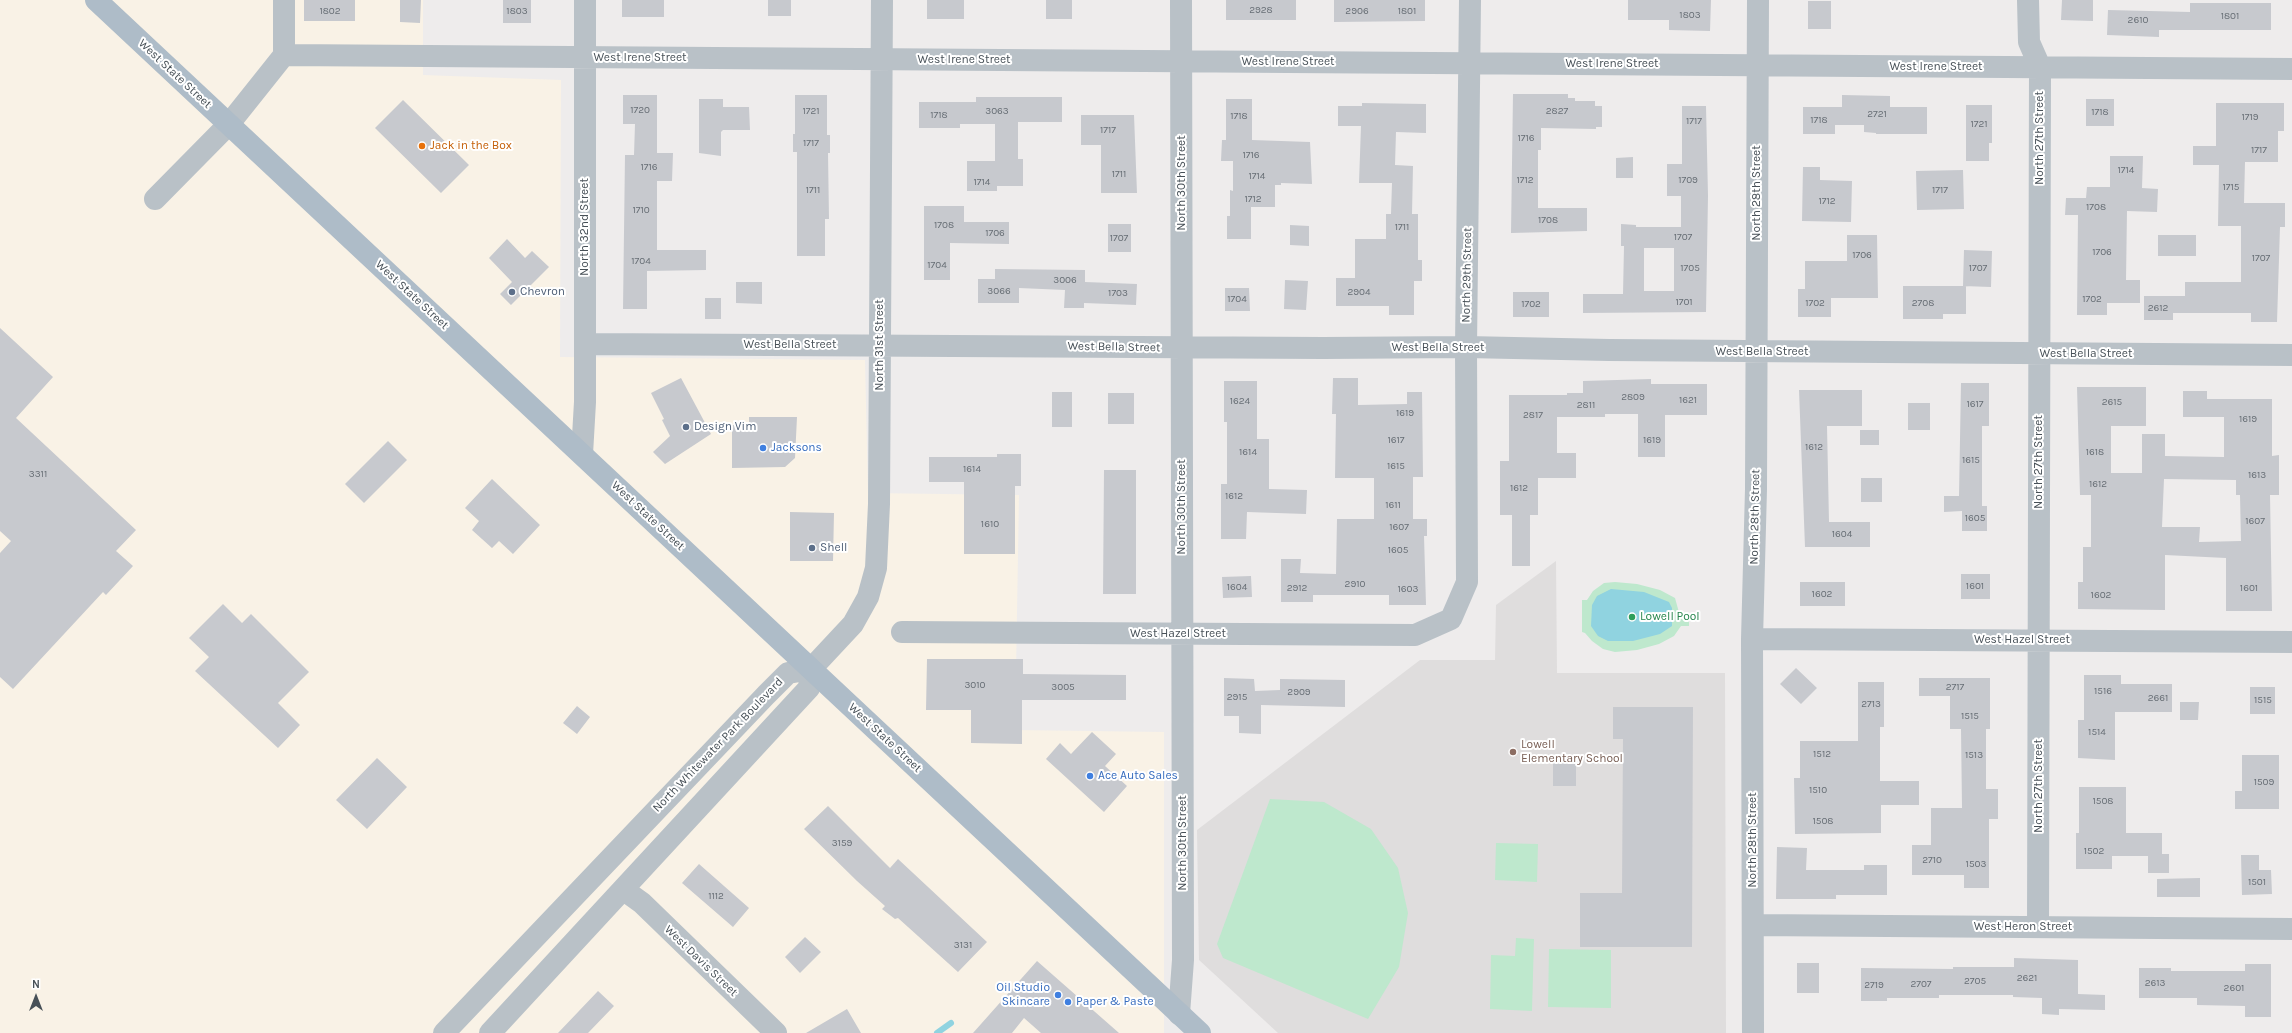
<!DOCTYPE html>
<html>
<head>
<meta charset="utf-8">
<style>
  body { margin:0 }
  #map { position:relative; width:2292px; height:1033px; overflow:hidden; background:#eeecec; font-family:Karla,sans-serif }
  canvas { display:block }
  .north { position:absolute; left:16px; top:977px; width:40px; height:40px; -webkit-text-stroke:3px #fff; paint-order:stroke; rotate:0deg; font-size:11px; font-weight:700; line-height:16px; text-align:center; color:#475057 }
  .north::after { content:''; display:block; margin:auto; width:14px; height:18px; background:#475057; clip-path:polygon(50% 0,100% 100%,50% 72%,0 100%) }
</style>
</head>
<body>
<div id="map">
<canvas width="2292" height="1033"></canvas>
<div class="north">N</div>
</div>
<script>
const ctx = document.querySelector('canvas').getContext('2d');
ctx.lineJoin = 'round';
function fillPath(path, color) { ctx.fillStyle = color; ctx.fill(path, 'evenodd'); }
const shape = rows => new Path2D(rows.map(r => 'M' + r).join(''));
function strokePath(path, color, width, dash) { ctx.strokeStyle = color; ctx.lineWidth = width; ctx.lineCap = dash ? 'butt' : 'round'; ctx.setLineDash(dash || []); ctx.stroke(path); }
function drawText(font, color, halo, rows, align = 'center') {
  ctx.font = font + ' Karla,sans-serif'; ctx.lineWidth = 4; ctx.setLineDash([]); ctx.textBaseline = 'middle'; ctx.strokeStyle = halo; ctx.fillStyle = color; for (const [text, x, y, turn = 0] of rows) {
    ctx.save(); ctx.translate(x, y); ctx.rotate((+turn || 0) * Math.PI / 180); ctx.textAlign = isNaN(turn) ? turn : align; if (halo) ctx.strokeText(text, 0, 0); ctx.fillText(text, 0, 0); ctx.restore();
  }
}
fillPath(shape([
  [0,0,423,0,423,75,561,80,560,357,865,360,868,493,1019,495,1015,730,1164,732,1164,1033,0,1033]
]), '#f9f2e6');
fillPath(shape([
  [1556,561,1557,673,1725,673,1726,1033,1278,1033,1199,960,1197,830,1420,660,1495,660,1496,605]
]), '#dfdddd');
fillPath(shape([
  [1615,582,1637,584,1660,590,1675,598,1680,616,1689,616,1689,626,1681,626,1674,636,1659,644,1637,650,1615,652,1603,649,1592,641,1585,633,1582,632,1582,600,1587,600,1593,591,1604,583],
  [1270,799,1324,802,1371,829,1398,868,1408,913,1399,967,1368,1019,1223,958,1217,944],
  [1496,843,1538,844,1537,882,1495,880],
  [1516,938,1534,939,1532,1011,1490,1009,1491,955,1515,956],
  [1549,949,1611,950,1611,1008,1548,1007]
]), '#bee8cd');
fillPath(shape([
  [1611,589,1644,592,1669,602,1672,608,1672,626,1660,634,1633,641,1608,641,1598,636,1591,626,1592,605,1597,596]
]), '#90d3e0');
strokePath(shape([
  [937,1033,951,1023]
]), '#90d3e0', 6);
fillPath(shape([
  [304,0,355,0,355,21,304,21],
  [400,0,421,0,420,23,400,22],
  [503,0,531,0,531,23,503,23],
  [622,0,664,0,664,17,622,17],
  [768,0,791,0,791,16,768,16],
  [927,0,964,0,964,19,927,19],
  [1046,0,1072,0,1072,19,1046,19],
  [1226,0,1296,0,1296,20,1226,20],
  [1334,0,1425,0,1425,21,1334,22],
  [1628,0,1711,0,1710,31,1669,30,1669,20,1628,20],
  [2062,0,2093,0,2093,21,2061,20],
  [1808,1,1831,1,1831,29,1808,29],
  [2190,3,2271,3,2271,30,2159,30,2159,37,2107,35,2108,10,2190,12],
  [1513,94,1568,94,1568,98,1575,98,1575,101,1595,101,1595,106,1602,106,1602,127,1596,127,1596,129,1541,128,1541,150,1538,150,1538,208,1587,208,1587,231,1511,233],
  [623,95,657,95,657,153,673,153,672,181,657,181,657,250,706,250,706,270,647,271,647,309,623,309,625,155,634,155,635,124,623,124],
  [795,95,827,95,827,135,830,135,830,153,828,153,829,219,825,219,825,256,797,256,797,152,793,152,793,134,795,134],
  [1842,95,1890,96,1890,107,1927,107,1927,134,1876,134,1876,133,1864,132,1864,125,1835,125,1835,134,1803,134,1803,107,1842,107],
  [976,97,1062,97,1062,122,1018,122,1018,159,1023,159,1023,186,997,186,997,191,967,191,967,161,995,161,995,124,960,124,960,128,919,128,919,102,976,102],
  [699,99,723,99,723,107,749,107,750,130,723,130,721,132,721,156,699,153],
  [1226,99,1252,99,1252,140,1310,142,1312,184,1281,183,1281,185,1275,185,1275,207,1251,207,1251,239,1227,239,1227,216,1230,216,1230,190,1233,191,1233,161,1221,161,1222,140,1226,140],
  [2086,99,2114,99,2114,126,2086,126],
  [403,100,469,165,441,193,375,128],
  [1362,103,1426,104,1426,133,1396,132,1395,165,1413,166,1412,214,1418,214,1418,260,1422,260,1422,281,1414,281,1414,315,1389,315,1389,306,1336,306,1336,278,1355,278,1355,239,1386,239,1386,214,1391,214,1392,183,1359,183,1361,126,1338,126,1338,106,1362,106],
  [2216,103,2284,103,2284,131,2278,131,2278,162,2245,162,2244,203,2285,203,2285,227,2280,227,2277,322,2251,322,2251,313,2173,313,2173,320,2144,320,2144,296,2185,296,2185,282,2241,282,2241,226,2218,226,2219,165,2193,165,2193,146,2216,146],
  [1966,105,1992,105,1992,143,1989,143,1989,161,1966,161],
  [1682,106,1706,106,1708,196,1706,312,1583,313,1583,294,1623,294,1624,246,1621,246,1621,224,1636,225,1636,227,1681,227,1681,196,1667,196,1667,164,1682,164],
  [1644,248,1674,248,1674,291,1644,291],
  [1081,115,1134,115,1137,193,1101,193,1101,145,1081,145],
  [2110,156,2143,156,2142,188,2158,189,2157,212,2127,211,2126,280,2140,280,2140,303,2107,303,2107,315,2077,315,2078,215,2065,215,2066,198,2086,198,2087,187,2110,187],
  [1633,157,1633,178,1616,178,1616,158],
  [1803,167,1820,167,1820,180,1852,181,1851,222,1802,221],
  [1963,170,1964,209,1917,210,1916,171],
  [924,206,964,206,964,222,1009,222,1009,244,950,243,950,280,924,280],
  [1108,224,1131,224,1131,252,1108,252],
  [1290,225,1309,226,1309,246,1290,245],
  [1847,235,1877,235,1878,298,1831,298,1831,317,1798,317,1798,289,1805,289,1805,261,1847,261],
  [2158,235,2196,235,2196,256,2158,256],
  [507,239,525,258,532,251,549,267,511,305,500,294,512,282,489,258],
  [1964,250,1992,251,1991,287,1963,286],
  [995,269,1085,270,1085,282,1137,284,1136,305,1084,303,1084,308,1064,308,1065,290,1019,288,1019,303,978,303,978,279,995,279],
  [1285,280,1308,281,1306,310,1284,309],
  [736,282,762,282,762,304,736,303],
  [1903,286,1966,286,1966,314,1943,314,1943,319,1903,319],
  [1225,288,1249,288,1250,311,1225,311],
  [1513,292,1549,292,1549,317,1513,317],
  [705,298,721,298,721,319,705,319],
  [0,328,53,377,16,418,136,530,116,551,133,566,106,595,103,592,13,689,0,677,0,553,11,541,0,531],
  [681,378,711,434,665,464,653,452,670,436,662,420,664,419,651,393],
  [1333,378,1358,378,1358,405,1407,404,1407,392,1422,392,1423,477,1413,477,1413,519,1427,519,1427,536,1424,536,1426,605,1389,605,1389,595,1313,595,1313,602,1281,602,1281,559,1301,559,1300,573,1336,574,1337,519,1374,519,1374,478,1335,478,1336,414,1332,414],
  [1651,379,1651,384,1707,384,1707,415,1665,415,1665,457,1638,457,1638,414,1605,414,1605,417,1557,417,1557,453,1576,453,1576,478,1538,478,1538,515,1530,515,1530,566,1512,566,1512,515,1500,515,1500,461,1509,461,1509,395,1567,395,1567,393,1583,393,1583,381],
  [1224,381,1257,381,1257,439,1269,439,1269,489,1307,490,1306,514,1247,512,1246,539,1221,539,1221,484,1227,484,1227,422,1224,422],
  [1961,383,1989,383,1989,426,1982,426,1982,506,1987,506,1987,531,1962,531,1962,511,1944,512,1944,496,1959,496],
  [2077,387,2146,387,2146,426,2111,426,2111,473,2142,473,2142,434,2165,434,2165,456,2224,457,2224,417,2183,417,2183,391,2207,391,2207,399,2272,399,2272,456,2279,455,2279,495,2270,495,2272,611,2226,611,2226,558,2165,555,2165,610,2078,609,2078,582,2083,582,2083,547,2091,547,2091,495,2080,495],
  [2164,479,2236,480,2236,495,2240,495,2241,541,2199,542,2200,527,2162,527],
  [1799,390,1862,390,1862,426,1827,426,1829,522,1870,522,1870,547,1805,547],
  [1052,392,1072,392,1072,427,1052,427],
  [1108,393,1134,393,1134,424,1108,424],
  [1908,403,1930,403,1930,430,1908,430],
  [749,417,797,417,795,458,785,467,732,468,732,425,749,425],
  [1860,430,1879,430,1879,445,1860,445],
  [388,441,407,460,364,503,345,484],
  [997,454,1021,454,1021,486,1015,486,1015,554,964,554,964,482,929,482,929,457,997,457],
  [1104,470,1136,470,1136,594,1103,594],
  [1861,478,1882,478,1882,502,1861,502],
  [492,479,540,525,513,554,499,541,492,548,472,530,479,521,465,508],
  [790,512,834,513,833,561,790,561],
  [1961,574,1990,574,1990,599,1961,599],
  [1251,576,1252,597,1223,598,1222,577],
  [1800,582,1845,582,1845,606,1800,606],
  [223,604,242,623,251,614,309,672,278,703,300,725,278,748,195,671,209,657,189,638],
  [927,659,1023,659,1023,674,1126,675,1126,700,1022,700,1022,744,971,743,971,710,926,710],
  [1796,668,1817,688,1801,704,1780,684],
  [2084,675,2121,675,2121,684,2172,684,2172,712,2115,712,2115,760,2078,758,2078,720,2084,720],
  [1224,678,1254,679,1255,691,1280,690,1280,679,1345,680,1345,707,1261,705,1261,734,1239,733,1239,716,1224,716],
  [1919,678,1990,678,1990,729,1986,729,1986,789,1998,789,1998,819,1989,819,1989,888,1964,888,1964,875,1912,875,1912,845,1931,845,1931,808,1962,808,1961,729,1950,729,1950,696,1919,696],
  [1858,682,1884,682,1884,727,1880,727,1880,781,1919,781,1919,805,1881,805,1881,833,1795,834,1794,778,1800,778,1800,741,1858,741],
  [2250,687,2275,687,2275,714,2250,714],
  [2180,702,2199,702,2198,720,2180,720],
  [577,706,590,717,577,734,563,723],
  [1613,707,1693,707,1692,947,1580,947,1580,893,1622,893,1623,739,1613,739],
  [1092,732,1116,754,1105,766,1127,786,1104,812,1046,759,1060,743,1071,754],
  [2242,755,2279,755,2279,809,2235,809,2235,791,2242,791],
  [377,758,407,787,367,829,336,800],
  [1553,758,1576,758,1576,786,1553,786],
  [2079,787,2126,787,2126,833,2162,833,2162,854,2169,854,2169,873,2148,873,2148,856,2112,856,2112,869,2076,869,2076,833,2079,833],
  [828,806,890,868,898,859,987,942,958,972,898,918,895,919,882,909,885,906,857,881,804,829],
  [1777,847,1807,848,1806,870,1864,870,1864,865,1887,865,1887,895,1836,895,1836,899,1776,899],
  [2241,855,2259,855,2259,870,2271,870,2272,894,2242,895],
  [699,864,749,908,733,927,682,883],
  [2200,878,2200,897,2157,897,2157,879],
  [805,937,821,952,800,973,785,957],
  [2014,958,2078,960,2078,994,2105,995,2105,1010,2059,1009,2059,1015,2042,1014,2042,998,2013,997,2013,995,1939,995,1939,998,1887,998,1887,1001,1861,1001,1861,968,1953,969,1953,967,2014,967],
  [1037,961,1119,1033,1041,1033,1024,1018,1012,1033,973,1033],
  [1797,963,1819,963,1819,993,1797,993],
  [2245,964,2271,964,2271,1017,2245,1017,2245,1006,2197,1005,2197,998,2139,998,2139,968,2171,968,2171,971,2245,971],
  [598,991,614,1006,588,1033,558,1033],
  [847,1009,861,1033,806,1033]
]), '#c7c9ce');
strokePath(shape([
  [2028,0,2029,42,2040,67,2038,927],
  [284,55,2292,69],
  [155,199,229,124,284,55,284,0],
  [585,344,1323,348,1466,347,1609,350,2292,355],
  [582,454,585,402,585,0],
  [902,632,1415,635,1451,619,1467,582,1466,347,1470,0],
  [1752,639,2292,642],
  [811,669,853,624,868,597,876,568,879,504,882,0],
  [624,890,642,903,776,1033],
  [1753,925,2292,929],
  [1179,1014,1183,960,1181,0],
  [444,1033,766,695,788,673,811,669],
  [490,1033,809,688,811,669],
  [1753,1033,1752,639,1756,489,1758,0]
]), '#b9c1c7', 22);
strokePath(shape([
  [96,0,1200,1033]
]), '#aebcc8', 22);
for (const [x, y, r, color] of [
  [422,146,4,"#e8710a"],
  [512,292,4,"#5c6f8a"],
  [686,427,4,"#5c6f8a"],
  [763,448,4,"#3f7fe0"],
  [812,548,4,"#5c6f8a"],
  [1632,617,4,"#2e9e5b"],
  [1513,752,4,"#8d6e63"],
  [1090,776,4,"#3f7fe0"],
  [1058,995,4,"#3f7fe0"],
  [1068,1002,4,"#3f7fe0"]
]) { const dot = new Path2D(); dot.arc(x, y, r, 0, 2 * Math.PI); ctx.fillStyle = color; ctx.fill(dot); strokePath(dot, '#fff', 1.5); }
drawText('10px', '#676e75', null, [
  ["2928",1261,10],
  ["1802",330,11],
  ["1803",517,11],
  ["2906",1357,11],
  ["1801",1407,11],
  ["1803",1690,15],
  ["1801",2230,16],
  ["2610",2138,20],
  ["1720",640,110],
  ["1721",811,111],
  ["3063",997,111],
  ["2827",1557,111],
  ["1718",2100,112],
  ["2721",1877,114],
  ["1718",939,115],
  ["1718",1239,116],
  ["1719",2250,117],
  ["1718",1819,120],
  ["1717",1694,121],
  ["1721",1979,124],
  ["1717",1108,130],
  ["1716",1526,138],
  ["1717",811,143],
  ["1717",2259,150],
  ["1716",1251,155],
  ["1716",649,167],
  ["1714",2126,170],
  ["1711",1119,174],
  ["1714",1257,176],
  ["1712",1525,180],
  ["1709",1688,180],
  ["1714",982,182],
  ["1715",2231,187],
  ["1711",813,190],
  ["1717",1940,190],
  ["1712",1253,199],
  ["1712",1827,201],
  ["1708",2096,207],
  ["1710",641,210],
  ["1708",1548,220],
  ["1708",944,225],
  ["1711",1402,227],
  ["1706",995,233],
  ["1707",1683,237],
  ["1707",1119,238],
  ["1706",2102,252],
  ["1706",1862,255],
  ["1707",2261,258],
  ["1704",641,261],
  ["1704",937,265],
  ["1705",1690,268],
  ["1707",1978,268],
  ["3006",1065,280],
  ["3066",999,291],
  ["2904",1359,292],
  ["1703",1118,293],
  ["1704",1237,299],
  ["1702",2092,299],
  ["1701",1684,302],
  ["1702",1815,303],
  ["2708",1923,303],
  ["1702",1531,304],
  ["2612",2158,308],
  ["2809",1633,397],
  ["1621",1688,400],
  ["1624",1240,401],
  ["2615",2112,402],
  ["1617",1975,404],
  ["2811",1586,405],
  ["1619",1405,413],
  ["2817",1533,415],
  ["1619",2248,419],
  ["1617",1396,440],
  ["1619",1652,440],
  ["1612",1814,447],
  ["1614",1248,452],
  ["1618",2095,452],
  ["1615",1971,460],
  ["1615",1396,466],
  ["1614",972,469],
  ["3311",38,474],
  ["1613",2257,475],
  ["1612",2098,484],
  ["1612",1519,488],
  ["1612",1234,496],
  ["1611",1393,505],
  ["1605",1975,518],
  ["1607",2255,521],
  ["1610",990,524],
  ["1607",1399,527],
  ["1604",1842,534],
  ["1605",1398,550],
  ["2910",1355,584],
  ["1601",1975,586],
  ["1604",1237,587],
  ["2912",1297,588],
  ["1601",2249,588],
  ["1603",1408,589],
  ["1602",1822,594],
  ["1602",2101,595],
  ["3010",975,685],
  ["3005",1063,687],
  ["2717",1955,687],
  ["1516",2103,691],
  ["2909",1299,692],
  ["2915",1237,697],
  ["2661",2158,698],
  ["1515",2263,700],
  ["2713",1871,704],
  ["1515",1970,716],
  ["1514",2097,732],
  ["1512",1822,754],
  ["1513",1974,755],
  ["1509",2264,782],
  ["1510",1818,790],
  ["1508",2103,801],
  ["1508",1823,821],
  ["3159",842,843],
  ["1502",2094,851],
  ["2710",1932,860],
  ["1503",1976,864],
  ["1501",2257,882],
  ["1112",716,896],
  ["3131",963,945],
  ["2621",2027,978],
  ["2705",1975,981],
  ["2613",2155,983],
  ["2707",1921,984],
  ["2719",1874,985],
  ["2601",2234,988]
]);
drawText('12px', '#475057', '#fff', [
  ["West Irene Street",640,58],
  ["West Irene Street",964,60],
  ["West Irene Street",1288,62],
  ["West Irene Street",1612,64],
  ["West Irene Street",1936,67],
  ["West State Street",175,74,43],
  ["North 27th Street",2040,138,-90],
  ["North 30th Street",1182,183,-90],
  ["North 28th Street",1757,193,-90],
  ["North 32nd Street",585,227,-90],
  ["North 29th Street",1467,275,-89],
  ["West State Street",412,295,43],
  ["West Bella Street",790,345],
  ["North 31st Street",880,345,-90],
  ["West Bella Street",1114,347,1],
  ["West Bella Street",1438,348],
  ["West Bella Street",1762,352],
  ["West Bella Street",2086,354],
  ["North 27th Street",2039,462,-90],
  ["North 30th Street",1182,507,-90],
  ["West State Street",648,516,43],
  ["North 28th Street",1755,517,-89],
  ["West Hazel Street",1178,634],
  ["West Hazel Street",2022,640],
  ["West State Street",885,738,43],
  ["North Whitewater Park Boulevard",718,745,-46],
  ["North 27th Street",2039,786,-90],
  ["North 28th Street",1753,840,-90],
  ["North 30th Street",1183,843,-90],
  ["West Heron Street",2023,927],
  ["West Davis Street",701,961,44]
]);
drawText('12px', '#c56008', '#fff', [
  ["Jack in the Box",430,146]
], 'left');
drawText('12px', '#4e5e75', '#fff', [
  ["Chevron",520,292],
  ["Design Vim",694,427],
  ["Shell",820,548]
], 'left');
drawText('12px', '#366cbe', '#fff', [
  ["Jacksons",771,448],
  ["Ace Auto Sales",1098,776],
  ["Oil Studio",1050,988,"right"],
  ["Skincare",1050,1002,"right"],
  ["Paper & Paste",1076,1002]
], 'left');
drawText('12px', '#27864d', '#fff', [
  ["Lowell Pool",1640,617]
], 'left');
drawText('12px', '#785e54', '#fff', [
  ["Lowell",1521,745],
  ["Elementary School",1521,759]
], 'left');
</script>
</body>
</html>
